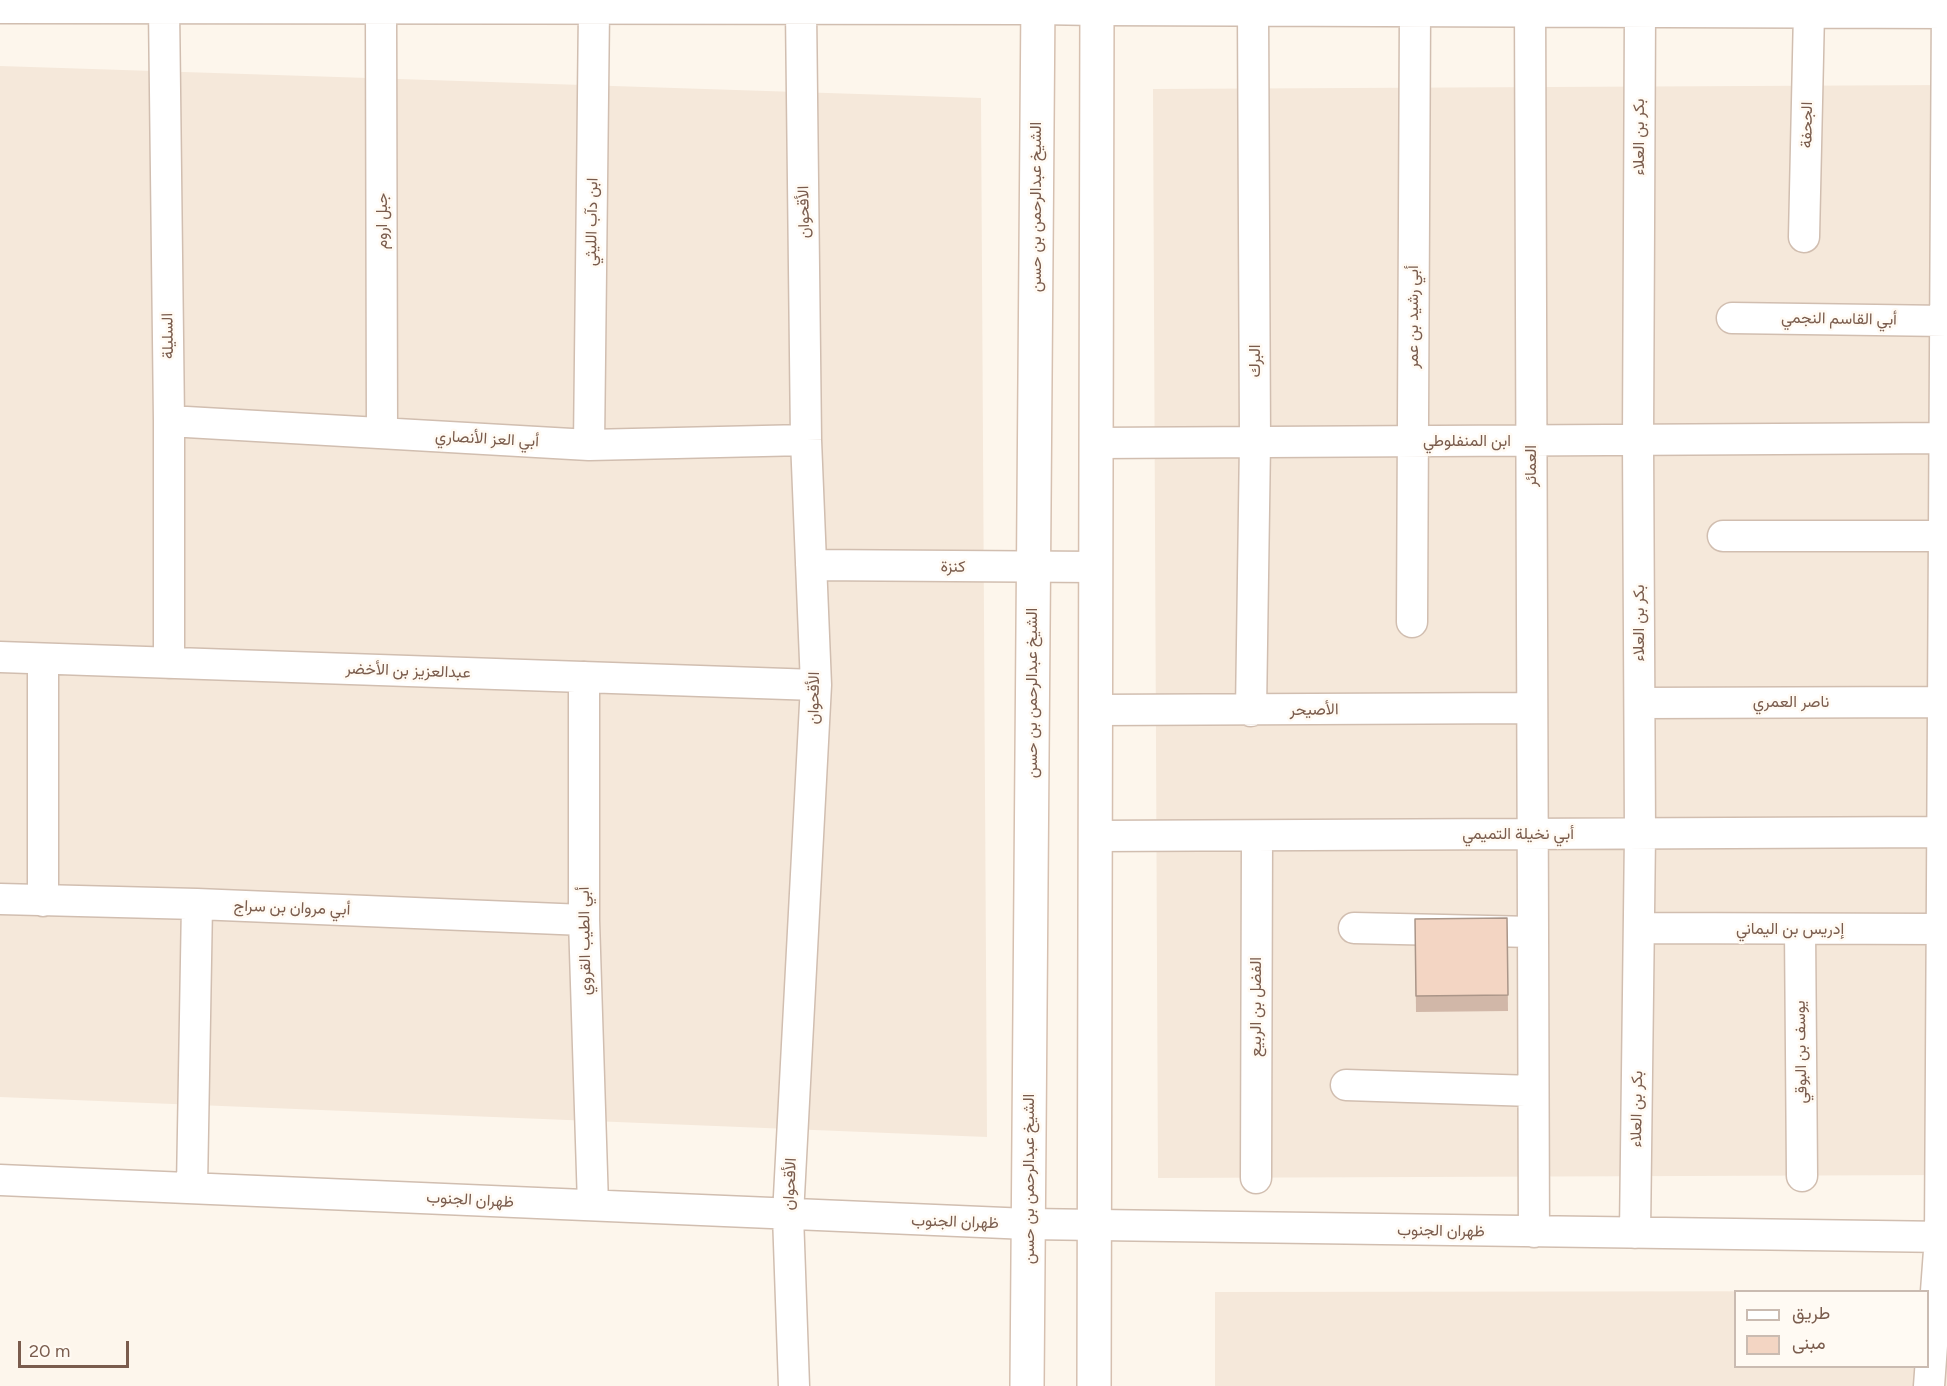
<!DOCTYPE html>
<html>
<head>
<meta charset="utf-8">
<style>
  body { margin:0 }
  #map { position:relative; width:1947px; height:1386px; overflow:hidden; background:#fdf6ec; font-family:Figtree,Vazirmatn,sans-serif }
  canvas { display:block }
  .legend { position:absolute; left:1734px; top:1290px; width:195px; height:78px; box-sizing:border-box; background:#fffaf3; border:2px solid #cabbb1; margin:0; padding:8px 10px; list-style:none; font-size:18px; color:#7a5c4d }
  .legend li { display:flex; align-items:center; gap:12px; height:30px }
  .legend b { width:30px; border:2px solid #cabbb1 }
  .scale { position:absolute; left:18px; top:1341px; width:111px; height:27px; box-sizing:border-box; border:3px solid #7a5c4d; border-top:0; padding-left:8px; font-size:18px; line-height:21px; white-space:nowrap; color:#7a5c4d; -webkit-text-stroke:4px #fffaf3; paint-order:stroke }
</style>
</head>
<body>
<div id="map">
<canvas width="1947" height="1386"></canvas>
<ul class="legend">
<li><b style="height:8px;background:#fff"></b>طريق</li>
<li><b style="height:16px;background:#f3d5c3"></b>مبنى</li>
</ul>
<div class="scale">20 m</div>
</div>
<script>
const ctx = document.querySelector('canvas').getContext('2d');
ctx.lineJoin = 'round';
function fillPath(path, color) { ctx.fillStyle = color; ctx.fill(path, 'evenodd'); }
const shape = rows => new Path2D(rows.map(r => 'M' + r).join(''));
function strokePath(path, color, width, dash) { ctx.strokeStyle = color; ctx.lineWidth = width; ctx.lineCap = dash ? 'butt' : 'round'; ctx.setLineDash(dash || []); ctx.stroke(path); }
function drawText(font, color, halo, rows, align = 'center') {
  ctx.font = font + ' Figtree,Vazirmatn,sans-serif'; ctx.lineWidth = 5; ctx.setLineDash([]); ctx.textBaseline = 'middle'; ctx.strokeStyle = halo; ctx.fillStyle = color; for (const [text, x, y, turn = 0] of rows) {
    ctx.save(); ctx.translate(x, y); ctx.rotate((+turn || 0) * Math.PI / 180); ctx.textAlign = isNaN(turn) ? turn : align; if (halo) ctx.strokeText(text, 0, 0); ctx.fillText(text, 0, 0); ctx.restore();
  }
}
fillPath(shape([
  [0,66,981,98,987,1137,0,1097],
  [1947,85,1947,1175,1158,1178,1153,89],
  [1947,1291,1947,1386,1215,1386,1215,1292],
  [1736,1292,1928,1292,1928,1366,1736,1366]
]), '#f5e8da');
const street = shape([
  [1530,0,1534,1232],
  [0,8,1038,9,1097,10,1947,13],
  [164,8,169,421,169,663],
  [381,9,382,433],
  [1804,237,1809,12],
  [1732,318,1947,321],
  [169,421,589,445,806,440],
  [1096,443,1947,438],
  [589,445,594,9,592,0],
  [1723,536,1943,536],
  [811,565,1096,567],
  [1412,622,1415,12],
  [0,657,816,685],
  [43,659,43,901],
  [584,677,584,920,593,1205],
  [1640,703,1943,702],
  [1095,710,1532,708],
  [1251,711,1255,442,1253,11],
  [1095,836,1942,832],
  [0,899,197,904,584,920],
  [1354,928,1533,932],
  [1639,928,1941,929],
  [1800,929,1802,1176],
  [1346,1085,1533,1091],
  [1256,1178,1257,836],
  [0,1180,1028,1224,1947,1237],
  [192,1187,197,904],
  [1635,1233,1640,834,1638,440,1640,12],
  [794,1386,788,1215,816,685,806,440,801,10],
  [1929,1386,1940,1237,1947,0]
]);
const secondary = shape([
  [1027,1386,1038,0],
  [1094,1386,1097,0]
]);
strokePath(street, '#d1beb0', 33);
strokePath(secondary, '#d6c0b0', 36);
strokePath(street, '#fff', 30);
strokePath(secondary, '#fff', 33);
fillPath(shape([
  [1507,918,1508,1011,1416,1012,1415,919]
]), '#d1b7a8');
const building = shape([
  [1507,918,1508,995,1416,996,1415,919,1507,918]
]);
fillPath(building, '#f3d5c3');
strokePath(building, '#aa9588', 1.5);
drawText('16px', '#7a5c4d', '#fffaf3', [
  ["الجحفة",1807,125,-89],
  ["بكر بن العلاء",1639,137,-90],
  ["الشيخ عبدالرحمن بن حسن",1036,207,-90],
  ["الأقحوان",804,212,-91],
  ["جبل اروم",382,221,-90],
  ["ابن دآب الليثي",592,222,-89],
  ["أبي رشيد بن عمر",1413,317,-90],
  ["أبي القاسم النجمي",1839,319,1],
  ["السليلة",168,336,-91],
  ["البرك",1255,361,-90],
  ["أبي العز الأنصاري",487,439,3],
  ["ابن المنفلوطي",1467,441],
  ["العمائر",1531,466,-90],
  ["كنزة",953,567,1],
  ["بكر بن العلاء",1639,623,-90],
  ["عبدالعزيز بن الأخضر",408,671,2],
  ["الشيخ عبدالرحمن بن حسن",1032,693,-90],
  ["الأقحوان",814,698,-89],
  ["ناصر العمري",1791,702],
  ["الأصيحر",1314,710,-1],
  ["أبي نخيلة التميمي",1518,834],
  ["أبي مروان بن سراج",292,908,2],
  ["إدريس بن اليماني",1790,929],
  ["أبي الطيب القروي",585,941,-91],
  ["الفضل بن الربيع",1256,1007,-90],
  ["يوسف بن البوقي",1801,1052,-91],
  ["بكر بن العلاء",1637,1109,-89],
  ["الشيخ عبدالرحمن بن حسن",1029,1179,-90],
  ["الأقحوان",790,1184,-87],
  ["ظهران الجنوب",470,1200,3],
  ["ظهران الجنوب",955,1222,2],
  ["ظهران الجنوب",1441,1231,1]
]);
</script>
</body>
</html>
